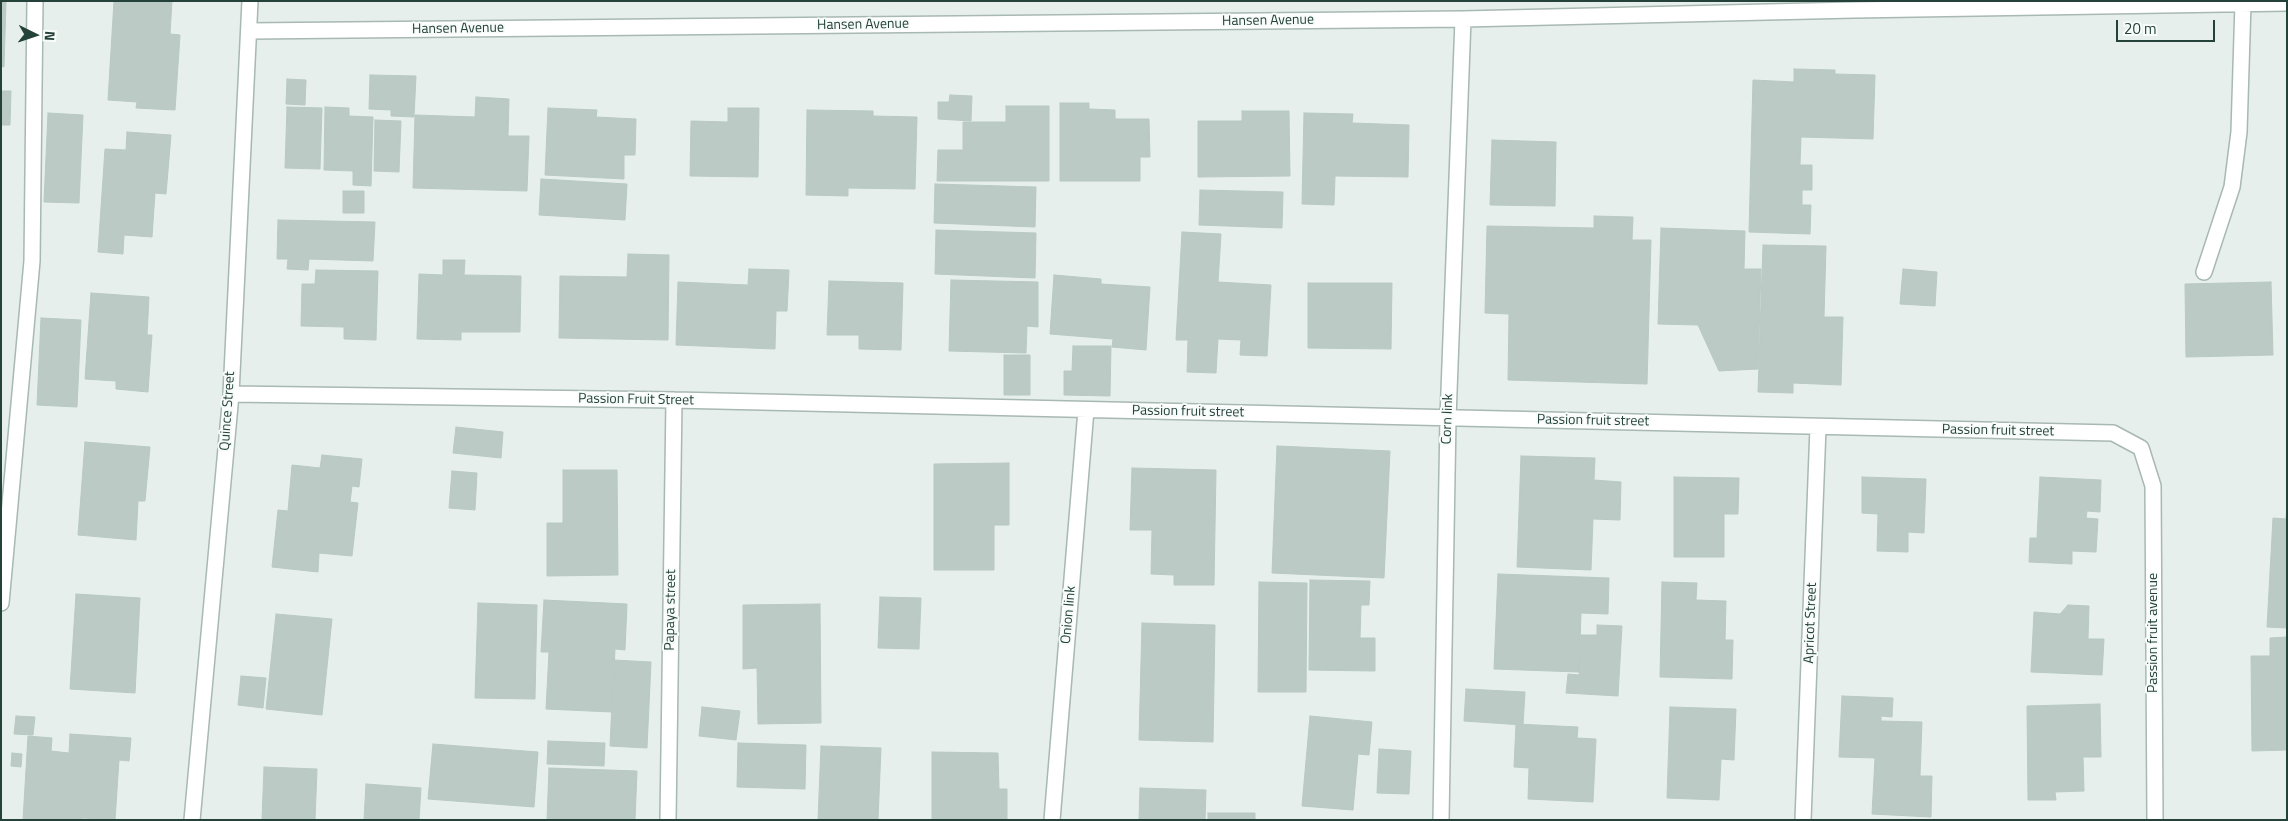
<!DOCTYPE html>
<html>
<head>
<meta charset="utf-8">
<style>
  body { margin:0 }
  #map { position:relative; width:2288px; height:821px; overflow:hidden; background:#e6efeb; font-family:"Titillium Web",sans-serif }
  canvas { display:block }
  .frame { position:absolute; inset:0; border:2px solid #24423a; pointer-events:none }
  .north { position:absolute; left:10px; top:10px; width:50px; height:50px; -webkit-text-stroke:4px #f7fbf9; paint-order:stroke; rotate:94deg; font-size:14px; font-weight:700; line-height:20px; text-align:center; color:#24423a }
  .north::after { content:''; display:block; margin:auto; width:18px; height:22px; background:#24423a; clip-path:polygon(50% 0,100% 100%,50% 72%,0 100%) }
  .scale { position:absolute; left:2116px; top:20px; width:99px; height:22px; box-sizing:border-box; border:2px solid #24423a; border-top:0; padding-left:6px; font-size:15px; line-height:18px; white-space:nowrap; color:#24423a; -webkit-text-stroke:4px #f7fbf9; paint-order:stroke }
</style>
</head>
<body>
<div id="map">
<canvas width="2288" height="821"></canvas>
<div class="frame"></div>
<div class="north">N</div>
<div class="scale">20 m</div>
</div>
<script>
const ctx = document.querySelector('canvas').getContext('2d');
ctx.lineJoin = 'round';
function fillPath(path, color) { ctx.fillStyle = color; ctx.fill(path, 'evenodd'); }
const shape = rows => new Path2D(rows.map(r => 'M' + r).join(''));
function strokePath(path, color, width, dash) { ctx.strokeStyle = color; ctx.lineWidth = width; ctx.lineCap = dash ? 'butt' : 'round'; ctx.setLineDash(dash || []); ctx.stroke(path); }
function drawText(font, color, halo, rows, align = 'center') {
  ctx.font = font + ' "Titillium Web",sans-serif'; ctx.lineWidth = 4; ctx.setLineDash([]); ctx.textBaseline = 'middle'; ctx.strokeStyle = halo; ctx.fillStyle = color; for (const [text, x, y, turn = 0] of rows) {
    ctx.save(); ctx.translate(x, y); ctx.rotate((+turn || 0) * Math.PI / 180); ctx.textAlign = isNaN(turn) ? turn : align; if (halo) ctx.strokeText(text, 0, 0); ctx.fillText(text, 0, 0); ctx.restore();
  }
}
const building = shape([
  [1,1,6,1,4,67,1,66,1,1],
  [114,1,172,1,170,34,180,35,175,110,136,108,137,102,108,100,114,1],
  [1794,69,1835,70,1835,74,1875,75,1873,139,1801,137,1800,165,1812,165,1812,190,1802,190,1802,205,1811,205,1810,234,1749,232,1753,80,1794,82,1794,69],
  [370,75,416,76,414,117,391,116,391,110,369,109,370,75],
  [287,79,306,80,305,105,286,104,287,79],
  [1,91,11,91,10,125,1,125,1,91],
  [950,95,972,96,971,121,938,119,938,102,949,102,950,95],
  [476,97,509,99,508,136,529,136,527,191,413,188,415,115,475,117,476,97],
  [1060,103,1089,103,1089,109,1115,110,1115,119,1149,119,1150,157,1140,157,1140,181,1060,181,1060,103],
  [1006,106,1049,106,1049,181,937,181,938,150,963,150,963,122,1006,122,1006,106],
  [287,107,322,108,320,169,285,168,287,107],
  [325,107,349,108,349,116,373,117,371,186,353,185,353,171,324,170,325,107],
  [548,108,597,110,596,117,636,119,635,155,624,155,624,179,545,175,548,108],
  [728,108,759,108,758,177,690,176,691,121,728,122,728,108],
  [807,110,873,111,873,116,917,117,915,189,848,188,848,196,806,195,807,110],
  [1242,111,1289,111,1290,176,1198,177,1198,121,1242,121,1242,111],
  [48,113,83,115,79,203,44,202,48,113],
  [1304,113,1353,114,1352,123,1409,125,1408,177,1335,176,1334,205,1302,204,1304,113],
  [375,120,401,121,399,172,374,171,375,120],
  [127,132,171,135,166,194,155,193,152,237,124,235,123,254,98,252,105,149,126,150,127,132],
  [1492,140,1556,142,1555,206,1490,205,1492,140],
  [541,179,627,184,625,220,539,215,541,179],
  [935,184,1036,187,1035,227,934,223,935,184],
  [1200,190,1283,192,1282,228,1199,225,1200,190],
  [343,191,364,191,364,213,343,213,343,191],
  [1594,216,1633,217,1632,240,1651,240,1647,384,1508,380,1509,314,1485,313,1487,226,1594,228,1594,216],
  [278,220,375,222,373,261,309,259,308,270,287,269,288,259,277,259,278,220],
  [1661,228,1745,231,1744,269,1761,269,1758,369,1719,371,1698,325,1658,324,1661,228],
  [936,230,1036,233,1035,278,935,274,936,230],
  [1182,232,1221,234,1218,282,1271,285,1267,356,1240,355,1241,340,1218,339,1216,373,1187,372,1188,340,1176,340,1182,232],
  [1763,245,1826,246,1824,317,1843,317,1841,385,1793,383,1793,393,1758,392,1763,245],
  [628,254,669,255,668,340,559,338,560,276,627,277,628,254],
  [443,260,465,260,464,275,521,276,520,332,461,332,461,340,417,339,419,274,443,275,443,260],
  [749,269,789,270,787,311,776,311,775,349,676,345,678,282,748,285,749,269],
  [1903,269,1937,272,1935,306,1900,304,1903,269],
  [316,270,378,271,376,340,344,339,344,327,301,326,302,284,315,284,316,270],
  [1054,275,1101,279,1101,284,1150,287,1146,350,1112,347,1113,339,1050,334,1054,275],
  [951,280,1038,282,1038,327,1027,326,1026,353,949,351,951,280],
  [829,281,903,283,901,350,859,349,859,335,827,335,829,281],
  [2271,282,2273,355,2186,357,2185,284,2271,282],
  [1308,283,1392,283,1391,349,1308,348,1308,283],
  [91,293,149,297,147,335,152,335,148,392,116,389,116,381,85,379,91,293],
  [41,318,81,320,77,407,37,405,41,318],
  [1073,346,1111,346,1110,396,1064,395,1064,371,1072,371,1073,346],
  [1004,355,1030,355,1030,395,1004,395,1004,355],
  [456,427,503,432,501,458,453,453,456,427],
  [85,442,150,447,145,501,138,501,136,540,78,535,85,442],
  [1277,446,1390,451,1384,578,1272,573,1277,446],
  [322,455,362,459,359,487,352,486,350,502,358,503,352,556,319,553,318,572,272,567,278,510,288,511,292,465,320,468,322,455],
  [1521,456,1595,458,1594,480,1621,482,1620,520,1593,519,1591,570,1517,567,1521,456],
  [1009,463,1009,525,994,525,994,570,934,570,934,464,1009,463],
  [1132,468,1216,470,1214,585,1174,585,1174,575,1151,574,1152,530,1130,530,1132,468],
  [563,470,617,470,618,575,547,576,547,523,563,523,563,470],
  [452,471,477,473,475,510,449,508,452,471],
  [1674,477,1739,478,1738,514,1724,514,1724,557,1674,557,1674,477],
  [1862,477,1926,479,1924,533,1908,532,1908,552,1877,551,1878,514,1862,513,1862,477],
  [2040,477,2101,480,2100,512,2087,511,2086,518,2098,519,2096,552,2072,551,2072,564,2029,562,2030,538,2037,538,2040,477],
  [2287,504,2287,628,2267,627,2273,518,2286,519,2287,504],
  [1498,574,1609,578,1608,614,1581,613,1579,672,1494,669,1498,574],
  [1310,580,1370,581,1369,605,1361,605,1360,638,1375,638,1375,671,1309,670,1310,580],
  [1259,582,1307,583,1306,692,1258,692,1259,582],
  [1662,582,1697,583,1696,600,1726,601,1725,640,1733,640,1732,679,1660,677,1662,582],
  [76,594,140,598,135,693,70,689,76,594],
  [880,597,921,598,919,649,878,648,880,597],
  [544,600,627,604,625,650,615,649,612,712,546,709,549,652,541,652,544,600],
  [478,603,537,605,535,699,475,698,478,603],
  [820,604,821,723,758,724,757,668,743,669,743,605,820,604],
  [2068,605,2089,606,2088,639,2104,639,2102,675,2031,672,2034,612,2060,614,2068,605],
  [276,614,332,619,322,715,266,709,276,614],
  [1142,623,1215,625,1213,742,1139,740,1142,623],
  [1597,625,1622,626,1618,696,1566,693,1568,674,1579,675,1581,635,1597,635,1597,625],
  [2287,637,2287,750,2252,751,2251,656,2270,656,2270,638,2287,637],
  [614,660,651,662,647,748,610,746,614,660],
  [241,676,266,678,263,708,238,705,241,676],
  [1466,689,1525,692,1523,725,1464,721,1466,689],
  [1842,696,1893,698,1892,717,1881,716,1881,721,1922,722,1920,776,1932,776,1931,817,1872,814,1875,758,1839,757,1842,696],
  [2100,704,2101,757,2083,757,2084,791,2055,792,2056,800,2028,800,2027,706,2100,704],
  [702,707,740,711,736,740,699,736,702,707],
  [1670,707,1736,709,1734,760,1721,759,1719,800,1667,798,1670,707],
  [16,716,35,717,33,735,14,734,16,716],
  [1310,716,1372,722,1369,755,1358,754,1353,810,1302,806,1310,716],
  [1516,724,1578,727,1577,738,1596,739,1593,802,1528,799,1529,768,1514,767,1516,724],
  [70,734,131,738,129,761,119,760,115,820,83,818,82,820,23,820,28,736,52,738,51,751,69,753,70,734],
  [548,741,605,743,604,766,547,764,548,741],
  [738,743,806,745,805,789,737,787,738,743],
  [433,744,538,752,534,807,428,799,433,744],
  [821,746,881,748,878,820,818,820,821,746],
  [1379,749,1411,751,1409,794,1377,793,1379,749],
  [932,752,998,753,999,789,1007,789,1007,820,932,820,932,752],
  [12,753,22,754,21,767,11,766,12,753],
  [264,767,317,769,315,820,262,820,264,767],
  [549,768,637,771,635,820,547,820,549,768],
  [366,784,421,788,419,820,364,820,366,784],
  [1140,788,1206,790,1205,820,1139,820,1140,788],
  [1208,813,1255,813,1255,820,1208,820,1208,813]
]);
fillPath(building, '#bbcac4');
strokePath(building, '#b8c9c2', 1);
const minor = shape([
  [249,31,1463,19,1854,10,2287,3],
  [2204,272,2232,187,2239,132,2243,3],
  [231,394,674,400,2113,433,2141,448,2153,486,2155,820],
  [1,603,32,261,35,1],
  [192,820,231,394,250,1],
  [668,820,674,400],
  [1052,820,1086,410],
  [1441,820,1448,418,1463,19],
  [1803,820,1818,427]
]);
strokePath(minor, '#a8b8b2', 18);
strokePath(minor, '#fff', 15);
drawText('14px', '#24423a', '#f7fbf9', [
  ["Hansen Avenue",1268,21,-1],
  ["Hansen Avenue",863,25,-1],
  ["Hansen Avenue",458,29,-1],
  ["Passion Fruit Street",636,400,1],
  ["Quince Street",228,411,-86],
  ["Passion fruit street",1188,412,1],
  ["Corn link",1448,419,-88],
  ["Passion fruit street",1593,421,1],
  ["Passion fruit street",1998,431,1],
  ["Papaya street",671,610,-89],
  ["Onion link",1069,615,-85],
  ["Apricot Street",1811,623,-88],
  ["Passion fruit avenue",2154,633,-90]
]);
</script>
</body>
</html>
